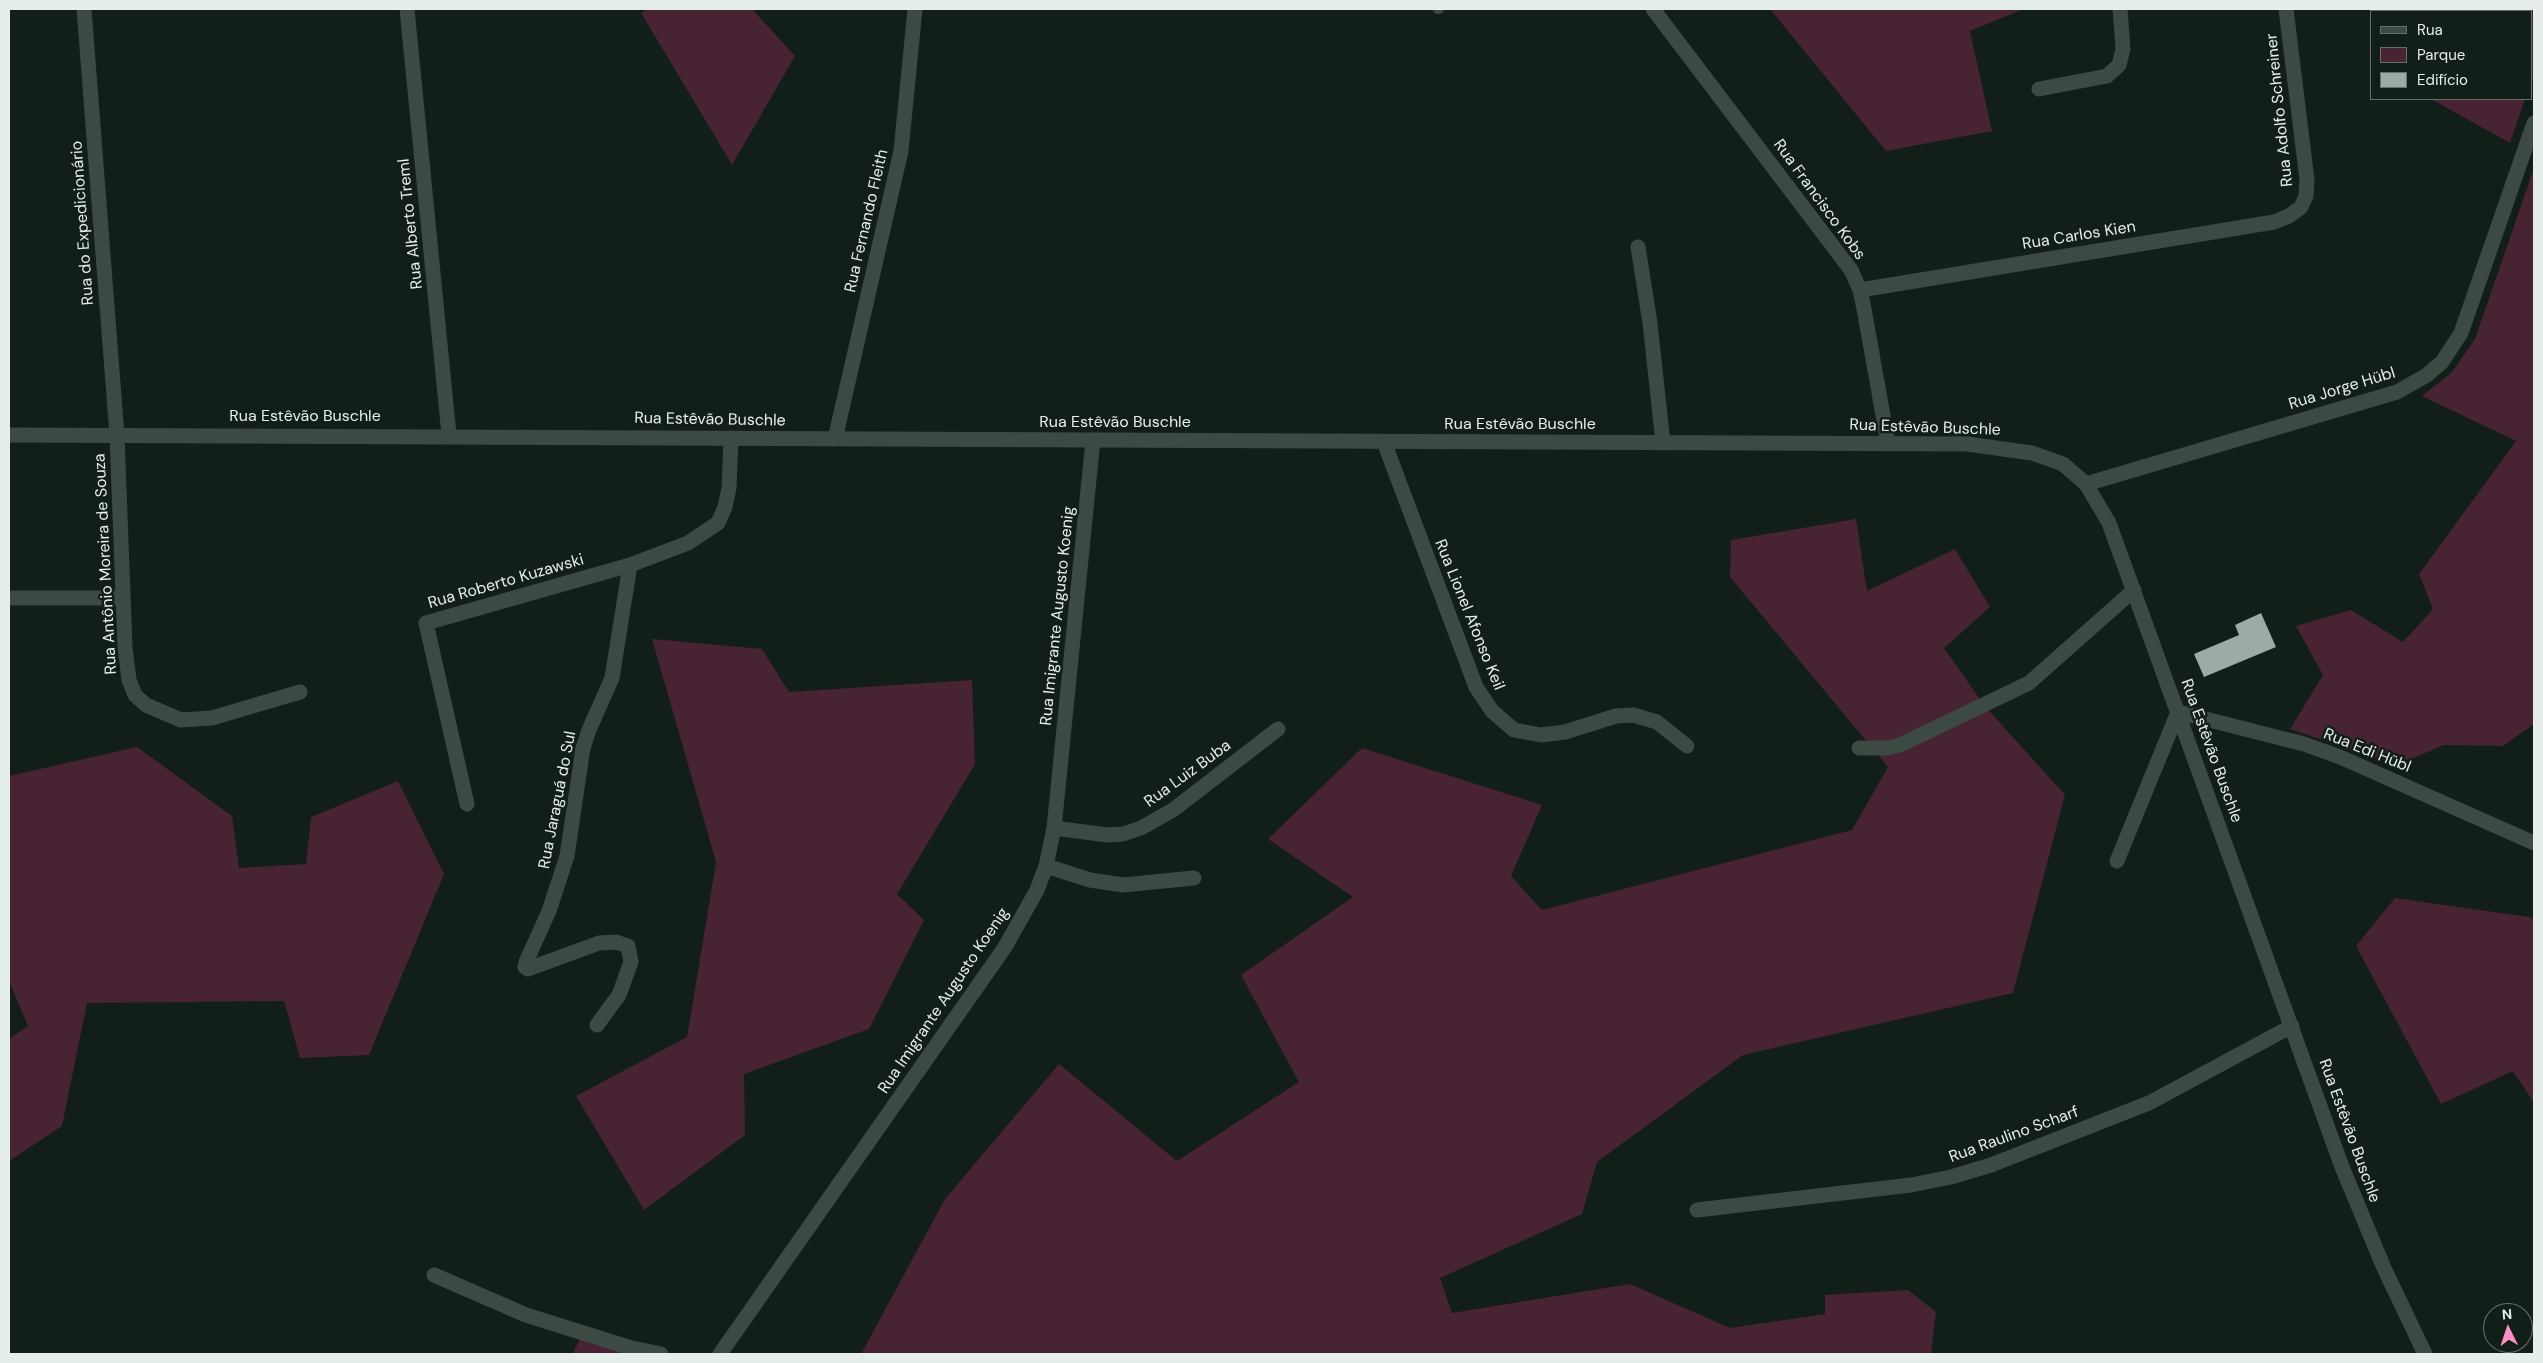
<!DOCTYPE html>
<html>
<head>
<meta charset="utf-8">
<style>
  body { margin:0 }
  #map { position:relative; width:2543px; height:1363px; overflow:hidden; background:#121e18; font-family:"DM Sans",sans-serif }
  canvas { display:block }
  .frame { position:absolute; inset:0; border:10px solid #e6eeea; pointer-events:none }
  .legend { position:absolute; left:2370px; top:10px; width:162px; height:90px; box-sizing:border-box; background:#121e18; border:1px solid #67716c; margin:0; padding:6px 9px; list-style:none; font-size:15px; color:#e6eeea }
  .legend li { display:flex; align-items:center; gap:10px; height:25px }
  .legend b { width:25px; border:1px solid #67716c }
  .north { position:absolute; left:2483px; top:1303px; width:50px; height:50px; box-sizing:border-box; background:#121e18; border:1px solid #67716c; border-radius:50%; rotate:356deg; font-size:14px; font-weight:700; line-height:20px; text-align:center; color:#e6eeea }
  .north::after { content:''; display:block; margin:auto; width:18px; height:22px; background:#fc8fc1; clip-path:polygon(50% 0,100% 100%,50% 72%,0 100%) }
</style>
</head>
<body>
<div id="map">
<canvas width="2543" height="1363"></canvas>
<div class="frame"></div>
<ul class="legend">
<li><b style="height:6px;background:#3c4a43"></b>Rua</li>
<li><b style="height:14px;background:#482334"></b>Parque</li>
<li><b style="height:14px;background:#9caca4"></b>Edifício</li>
</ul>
<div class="north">N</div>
</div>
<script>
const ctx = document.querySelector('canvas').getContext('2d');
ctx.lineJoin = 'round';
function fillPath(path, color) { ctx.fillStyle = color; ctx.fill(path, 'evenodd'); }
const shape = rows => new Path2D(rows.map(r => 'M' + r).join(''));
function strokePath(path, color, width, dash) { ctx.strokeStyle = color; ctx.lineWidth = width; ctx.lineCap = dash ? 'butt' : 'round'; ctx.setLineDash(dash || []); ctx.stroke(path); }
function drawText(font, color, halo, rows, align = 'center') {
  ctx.font = font + ' "DM Sans",sans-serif'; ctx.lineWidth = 5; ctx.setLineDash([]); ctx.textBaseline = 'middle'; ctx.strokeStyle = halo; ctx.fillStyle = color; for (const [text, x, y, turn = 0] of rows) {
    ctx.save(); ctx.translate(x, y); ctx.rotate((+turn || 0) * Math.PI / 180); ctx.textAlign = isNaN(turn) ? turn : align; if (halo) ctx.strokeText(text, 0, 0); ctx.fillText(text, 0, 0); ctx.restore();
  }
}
fillPath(shape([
  [648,9,752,9,795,56,732,165,641,13],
  [1770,9,2024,9,1970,31,1992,131,1886,151],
  [2414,9,2534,9,2534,73,2532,80,2532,11,2415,11],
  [2431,99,2525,99,2510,143],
  [2534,168,2534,724,2503,746,2444,745,2397,765,2290,729,2323,675,2296,626,2351,610,2403,642,2433,609,2419,574,2516,441,2422,396,2452,372,2475,339],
  [1856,519,1867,591,1955,549,1990,607,1944,648,1984,705,2065,795,2013,993,1743,1055,1597,1162,1582,1214,1440,1278,1452,1313,1630,1284,1730,1328,1825,1314,1825,1295,1908,1290,1936,1312,1931,1354,861,1354,945,1199,1059,1064,1177,1161,1299,1082,1241,975,1353,897,1268,839,1362,748,1542,805,1511,876,1542,910,1852,830,1888,767,1730,577,1731,540],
  [652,639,762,649,789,692,972,680,975,764,897,894,924,920,869,1029,744,1074,745,1135,644,1210,576,1096,687,1037,716,862],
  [137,747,232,816,239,868,306,864,311,817,398,781,444,874,369,1055,300,1058,284,1001,87,1003,62,1126,9,1161,9,1039,28,1026,9,981,9,776],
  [2395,898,2529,917,2534,920,2534,1103,2513,1071,2441,1104,2356,946],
  [582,1333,626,1354,573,1354]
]), '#482334');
fillPath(shape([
  [2261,613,2276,647,2204,677,2194,654,2239,635,2235,625]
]), '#9caca4');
strokePath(shape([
  [1438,9,1439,9]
]), '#3c4a43', 10);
strokePath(shape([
  [84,9,117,435,125,647,129,680,135,695,146,705,181,720,212,718,300,692],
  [407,9,449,435],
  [1653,9,1851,270,1860,290,1864,309,1888,443],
  [2039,89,2107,76,2119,65,2123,49,2120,9],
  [1638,247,1650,323,1663,443],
  [1860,290,2274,222,2289,216,2301,207,2306,196,2307,180,2286,9],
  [835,439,901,151,915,9],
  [1384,442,1476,687,1492,711,1514,730,1541,735,1565,732,1616,716,1633,715,1657,722,1687,746],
  [2086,484,2109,523,2342,1167,2384,1268,2425,1354],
  [9,598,123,598],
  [1859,748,1886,748,1900,745,2029,683,2134,590],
  [467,804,426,623,630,565],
  [1054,828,1107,835,1123,834,1141,828,1173,810,1278,729],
  [2117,861,2178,712,2304,744,2340,757,2534,843],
  [1046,866,1090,880,1123,885,1194,878],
  [597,1025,619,995,631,962,628,946,616,942,599,943,528,969,525,967,526,962,549,911,567,856,583,748,589,730,612,678,630,565,688,543,718,523,725,507,729,488,731,438],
  [1697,1210,1911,1185,1951,1177,1991,1165,2149,1103,2292,1026],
  [434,1275,526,1315,628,1347,661,1354],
  [720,1354,1005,947,1037,890,1046,866,1054,828,1093,440]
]), '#3c4a43', 15);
strokePath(shape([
  [9,435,1967,444,2032,453,2063,464,2086,484,2397,392,2427,375,2442,362,2461,333,2534,123]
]), '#3c4a43', 15);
drawText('16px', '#e6eeea', '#121e18', [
  ["Rua Adolfo Schreiner",2280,110,-96],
  ["Rua Francisco Kobs",1819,200,54],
  ["Rua Fernando Fleith",867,221,-77],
  ["Rua do Expedicionário",83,223,-94],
  ["Rua Alberto Treml",411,224,-96],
  ["Rua Carlos Kien",2079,236,-9],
  ["Rua Jorge Hübl",2342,389,-17],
  ["Rua Estêvão Buschle",305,417],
  ["Rua Estêvão Buschle",710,420,1],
  ["Rua Estêvão Buschle",1115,423],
  ["Rua Estêvão Buschle",1520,425],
  ["Rua Estêvão Buschle",1925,428,2],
  ["Rua Antônio Moreira de Souza",106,564,-93],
  ["Rua Roberto Kuzawski",506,582,-16],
  ["Rua Lionel Afonso Keil",1469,615,68],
  ["Rua Imigrante Augusto Koenig",1058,616,-84],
  ["Rua Estêvão Buschle",2211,751,70],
  ["Rua Edi Hübl",2367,751,22],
  ["Rua Luiz Buba",1188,774,-36],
  ["Rua Jaraguá do Sul",558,800,-79],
  ["Rua Imigrante Augusto Koenig",944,1001,-56],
  ["Rua Estêvão Buschle",2349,1131,70],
  ["Rua Raulino Scharf",2014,1135,-20]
]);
</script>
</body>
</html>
